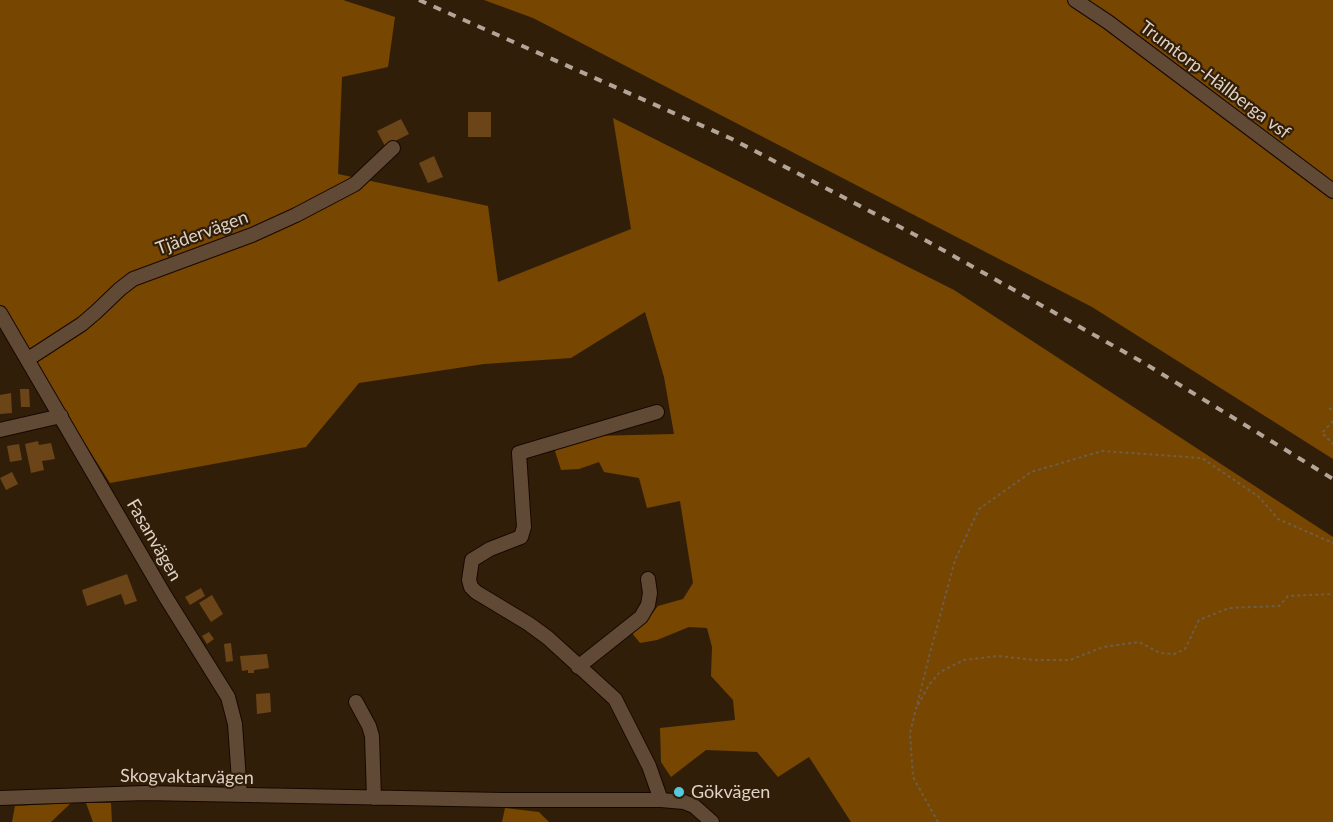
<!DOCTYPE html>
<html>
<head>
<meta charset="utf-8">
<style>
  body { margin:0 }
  canvas { display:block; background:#311e09 }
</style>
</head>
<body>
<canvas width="1333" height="822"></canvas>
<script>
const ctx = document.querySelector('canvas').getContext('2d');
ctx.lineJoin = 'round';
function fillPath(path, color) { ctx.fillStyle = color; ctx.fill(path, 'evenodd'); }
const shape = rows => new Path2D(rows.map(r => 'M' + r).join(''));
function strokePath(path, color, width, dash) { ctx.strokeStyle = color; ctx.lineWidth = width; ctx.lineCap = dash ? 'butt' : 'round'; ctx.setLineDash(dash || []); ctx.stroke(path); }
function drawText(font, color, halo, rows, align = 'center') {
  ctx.font = font + ' Lato,sans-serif'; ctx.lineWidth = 4.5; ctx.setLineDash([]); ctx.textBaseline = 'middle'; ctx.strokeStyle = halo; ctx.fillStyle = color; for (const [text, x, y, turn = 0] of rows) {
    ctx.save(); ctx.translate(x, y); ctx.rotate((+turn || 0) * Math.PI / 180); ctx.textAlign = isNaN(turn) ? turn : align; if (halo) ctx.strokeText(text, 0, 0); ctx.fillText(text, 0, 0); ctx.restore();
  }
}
fillPath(shape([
  [0,0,343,0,395,17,388,67,342,77,338,174,488,206,498,282,631,229,613,118,954,290,1333,537,1333,822,851,822,809,757,778,777,757,752,706,750,671,777,661,762,660,728,735,720,733,700,711,676,712,647,707,628,689,627,657,640,640,643,632,633,646,621,658,606,683,599,693,583,680,501,647,508,639,478,604,472,599,462,579,469,561,470,555,451,556,447,593,436,674,434,664,377,645,312,571,358,484,364,359,383,306,447,110,483,0,310],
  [484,0,1333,0,1333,459,1092,307,533,18],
  [71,803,51,822,12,822,15,806],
  [86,803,111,803,112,822,93,822],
  [505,808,539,812,549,822,502,822]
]), '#774600');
fillPath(shape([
  [468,112,491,112,491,137,468,137],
  [401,119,409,134,385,146,377,131],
  [434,156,443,177,428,183,419,163],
  [20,389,29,389,30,407,21,407],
  [11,393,12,413,0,414,0,395],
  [38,441,39,445,51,443,55,459,42,461,44,470,31,473,25,444],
  [19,444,22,460,10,462,7,446],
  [12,472,18,484,6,490,0,478],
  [127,574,137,601,125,605,121,594,87,606,82,590],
  [201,588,205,596,190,605,185,597],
  [212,595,223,614,211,622,199,603],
  [209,632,214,639,207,644,202,636],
  [231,643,233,661,226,662,224,644],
  [267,654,269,668,254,670,254,673,248,673,248,670,242,671,240,656],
  [270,693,271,712,257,714,256,694]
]), '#6b4518');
const minor = shape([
  [1075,0,1108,22,1333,191],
  [0,313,165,596,228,697,235,724,240,795],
  [28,359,82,324,96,312,120,289,133,279,252,235,296,215,355,184,393,148],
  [657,412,519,453,524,527,521,537,490,549,472,560,469,580,471,587,476,592,529,624,548,638,615,699,649,766,661,800],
  [0,430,61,416],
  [578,667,641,617,648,605,650,593,648,579],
  [356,702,369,726,372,736,374,798],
  [0,798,145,793,503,800,661,800,684,802,694,806,712,822]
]);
strokePath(minor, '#180700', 16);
strokePath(shape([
  [1329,408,1333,411],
  [1333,421,1322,433,1333,444],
  [918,705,929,685,940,672,964,660,998,656,1035,660,1070,660,1103,647,1139,642,1160,653,1174,654,1185,649,1199,620,1229,608,1279,606,1288,596,1333,594],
  [938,822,913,777,910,733,930,653,955,560,979,509,1031,472,1102,451,1202,458,1259,497,1278,519,1333,543]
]), '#6e5d4b', 2, [3, 3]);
strokePath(minor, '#604a35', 14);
strokePath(shape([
  [419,0,732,139,925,240,1144,363,1333,479]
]), '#b3a597', 4, [8, 8]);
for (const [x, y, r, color] of [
  [679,792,6,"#55cadf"]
]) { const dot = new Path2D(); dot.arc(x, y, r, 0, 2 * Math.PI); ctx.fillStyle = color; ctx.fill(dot); strokePath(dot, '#311e09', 2); }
drawText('18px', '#dfd2c6', '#311e09', [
  ["Trumtorp-Hällberga vsf",1215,80,37],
  ["Tjädervägen",202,233,-20],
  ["Fasanvägen",154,540,60],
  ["Skogvaktarvägen",187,777,1]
]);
drawText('18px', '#dfd2c6', '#311e09', [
  ["Gökvägen",691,792]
], 'left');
</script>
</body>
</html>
